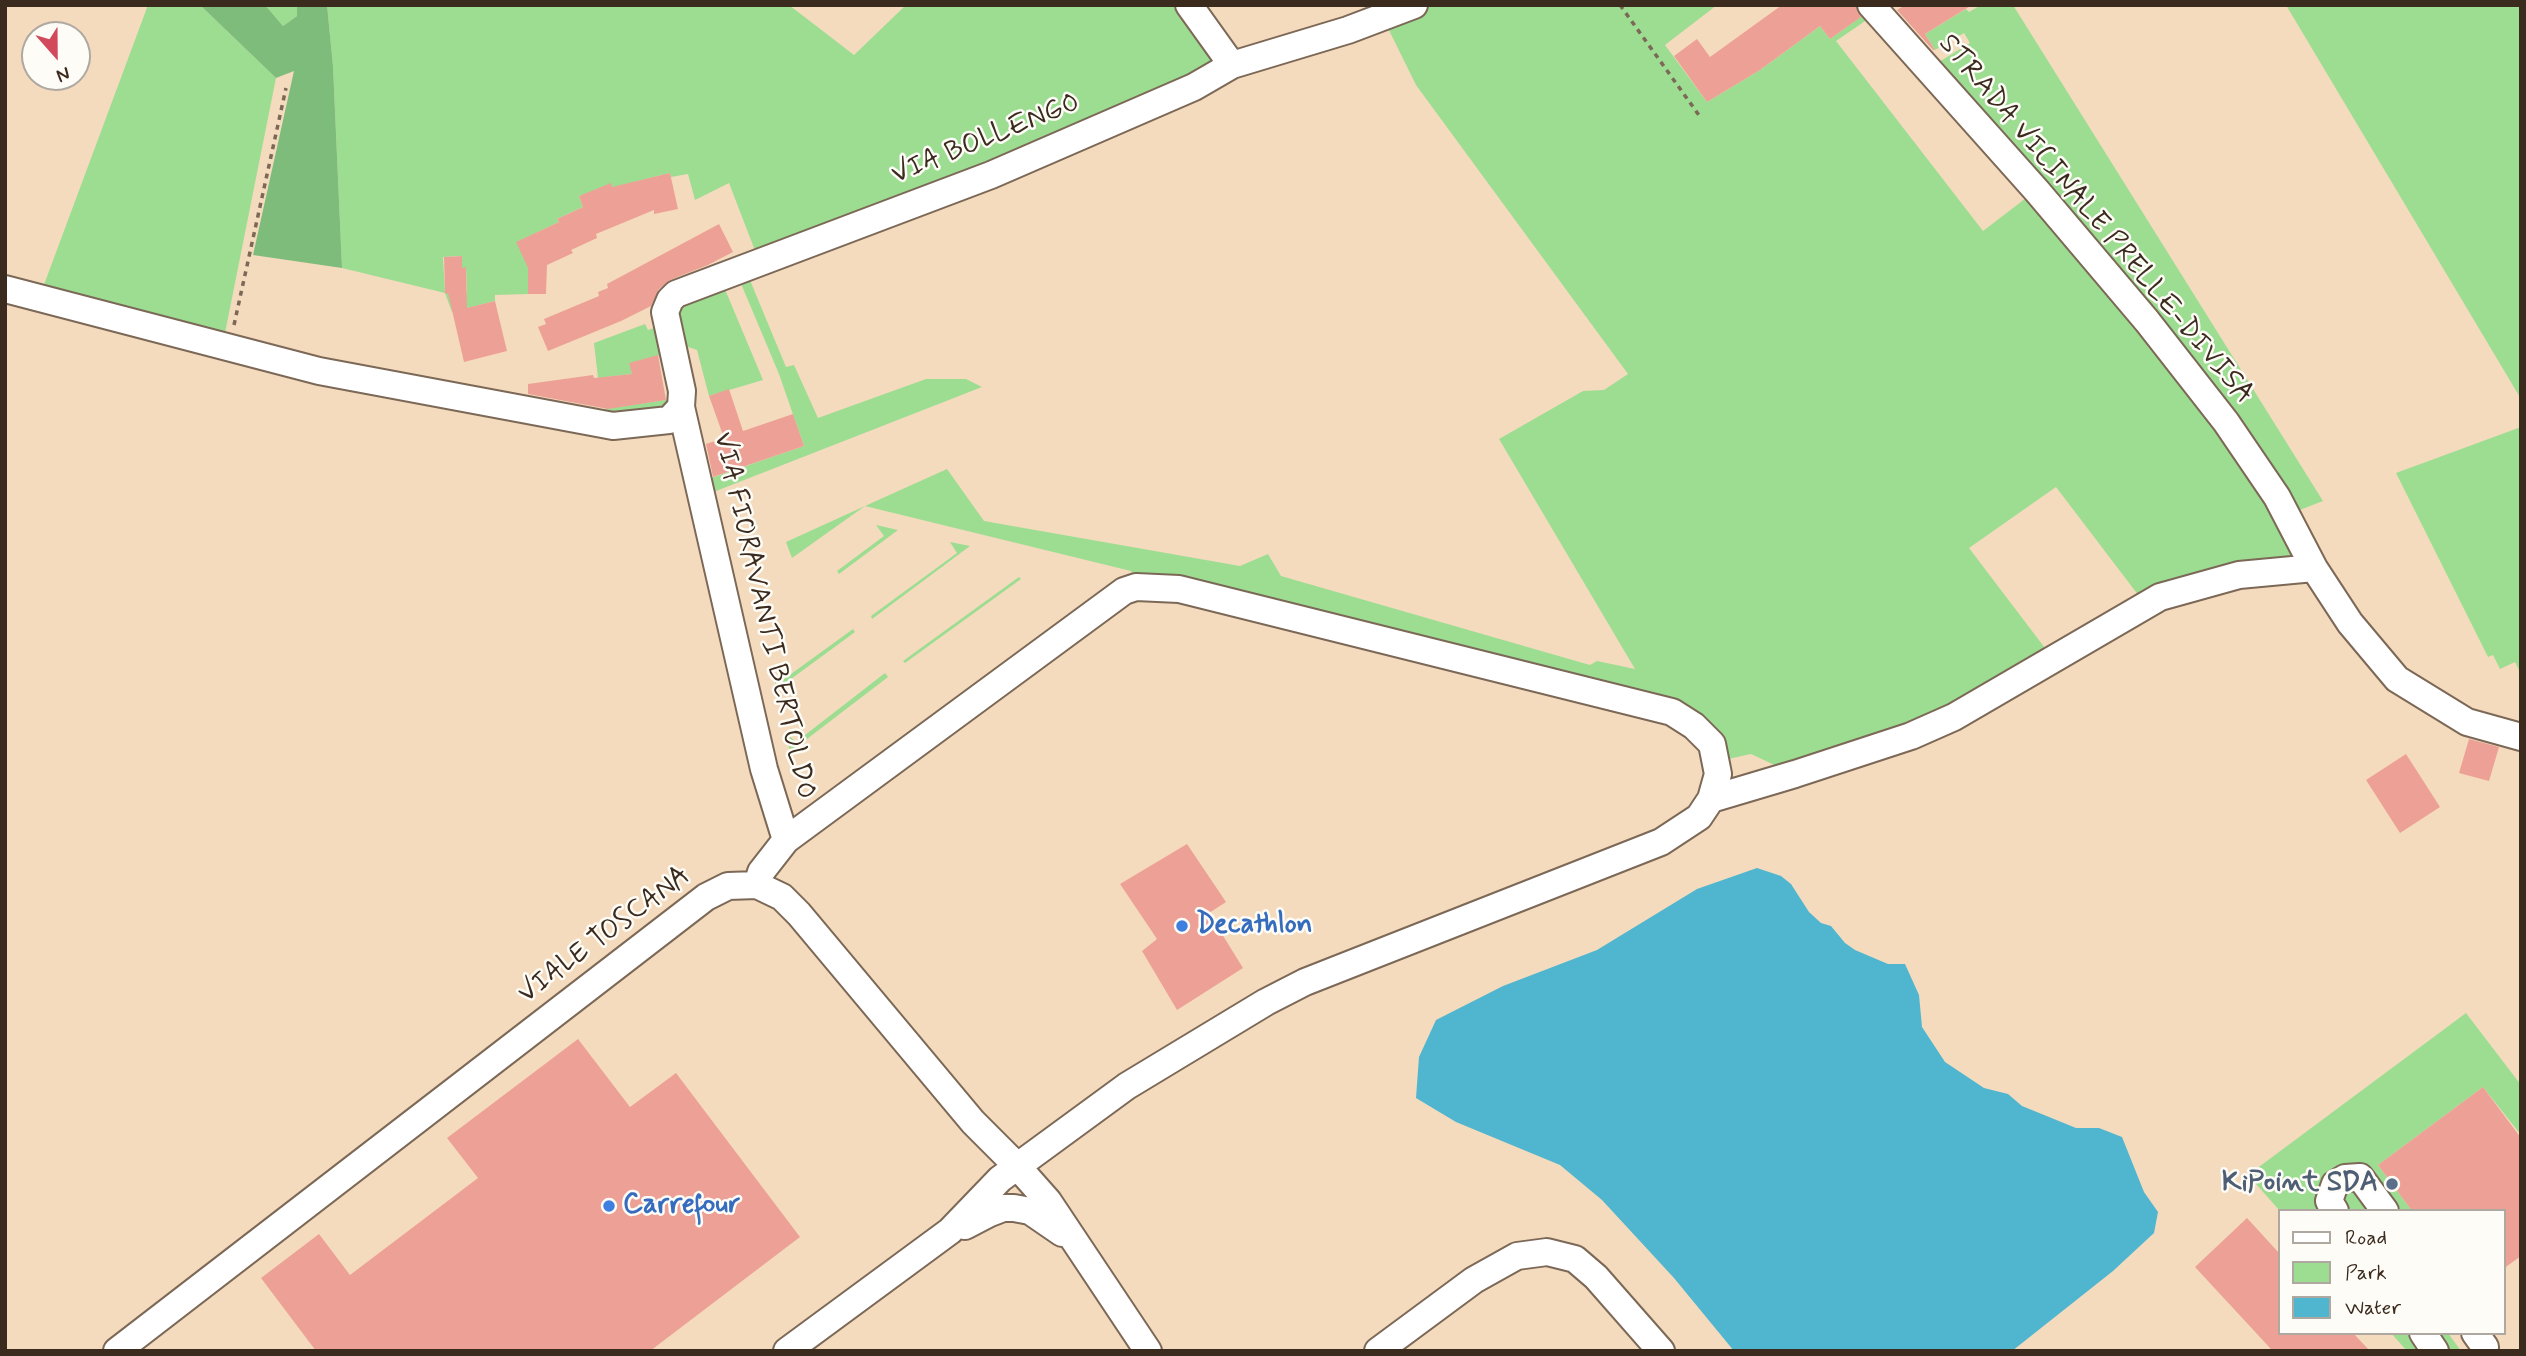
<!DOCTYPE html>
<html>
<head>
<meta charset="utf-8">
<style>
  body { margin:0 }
  #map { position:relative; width:2526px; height:1356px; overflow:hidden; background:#f4dbbe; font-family:Mynerve,sans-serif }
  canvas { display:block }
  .frame { position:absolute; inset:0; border:7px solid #3b2a1e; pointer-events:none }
  .legend { position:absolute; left:2278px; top:1209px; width:228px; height:126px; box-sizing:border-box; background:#fdfcf7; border:2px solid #afa8a0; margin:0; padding:9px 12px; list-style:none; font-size:21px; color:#3b2a1e }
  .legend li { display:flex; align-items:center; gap:14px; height:35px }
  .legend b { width:35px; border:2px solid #afa8a0 }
  .north { position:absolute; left:21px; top:21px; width:70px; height:70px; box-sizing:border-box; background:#fdfcf7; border:2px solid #afa8a0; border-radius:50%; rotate:159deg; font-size:19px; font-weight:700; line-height:28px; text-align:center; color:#3b2a1e }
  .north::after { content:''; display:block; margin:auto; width:24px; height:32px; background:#d1495b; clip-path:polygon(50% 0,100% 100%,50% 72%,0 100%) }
</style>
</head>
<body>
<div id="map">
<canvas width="2526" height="1356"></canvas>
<div class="frame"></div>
<ul class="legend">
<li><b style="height:9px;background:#fff"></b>Road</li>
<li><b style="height:19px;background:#9ddd92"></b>Park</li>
<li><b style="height:19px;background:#50b5cf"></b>Water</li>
</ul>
<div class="north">N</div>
</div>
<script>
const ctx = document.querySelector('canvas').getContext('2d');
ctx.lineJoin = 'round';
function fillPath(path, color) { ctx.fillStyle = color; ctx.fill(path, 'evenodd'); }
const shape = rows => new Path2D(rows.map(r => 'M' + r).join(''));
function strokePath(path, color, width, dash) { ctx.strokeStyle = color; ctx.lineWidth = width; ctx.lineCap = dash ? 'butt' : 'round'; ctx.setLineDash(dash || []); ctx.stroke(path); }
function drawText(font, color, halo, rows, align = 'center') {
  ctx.font = font + ' Mynerve,sans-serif'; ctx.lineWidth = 5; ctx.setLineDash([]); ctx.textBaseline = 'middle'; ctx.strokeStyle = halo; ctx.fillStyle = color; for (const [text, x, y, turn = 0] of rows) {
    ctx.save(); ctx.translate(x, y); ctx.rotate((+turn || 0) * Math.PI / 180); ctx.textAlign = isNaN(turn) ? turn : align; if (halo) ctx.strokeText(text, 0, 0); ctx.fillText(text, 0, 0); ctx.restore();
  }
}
fillPath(shape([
  [148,5,200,5,276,78,224,338,42,290],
  [265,5,297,5,297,16,283,26],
  [327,5,789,5,854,55,906,5,1183,5,1215,55,1210,70,1065,136,758,251,754,248,729,183,695,200,688,174,671,177,670,173,579,196,583,207,557,219,559,222,517,242,531,273,528,294,495,295,495,301,452,312,445,293,342,268,333,66],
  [461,256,462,268,466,268,467,293,445,293,443,257],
  [1424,5,1717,5,1665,45,1707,102,1760,70,1820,26,1830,39,1869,11,1874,15,1836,41,1983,231,2030,195,2232,439,2298,559,2139,596,2056,487,1969,548,2048,652,1912,726,1783,769,1751,754,1728,759,1716,731,1698,713,1133,575,1131,571,865,506,792,558,786,542,865,506,947,469,984,521,1240,566,1268,554,1281,576,1590,665,1597,661,1635,669,1499,439,1583,391,1604,390,1628,374,1416,85,1385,22],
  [1981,5,2013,5,2323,501,2292,513,1934,65,1970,43,1964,33,1935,50,1925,34,1966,9,1969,12],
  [2286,5,2521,5,2521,399],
  [747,273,786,367,794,365,818,418,926,379,966,379,982,387,711,493,708,471,711,478,804,446,779,374,742,286,743,274],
  [724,287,763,380,709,396,697,350,682,345,679,333,678,308,683,298],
  [645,324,648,330,654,328,664,354,630,363,632,374,598,378,594,343],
  [672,399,664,414,597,413,597,410],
  [2521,427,2520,612,2521,674,2515,662,2500,669,2493,655,2488,657,2396,473],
  [876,525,898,530,839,574,837,571,884,536],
  [950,542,970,546,872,619,871,616,957,553],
  [1019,577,1021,579,905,663,903,661],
  [853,629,855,632,776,690,774,675,780,682],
  [885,673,888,677,790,752,786,733,796,742],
  [2466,1013,2521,1085,2521,1135,2483,1087,2378,1165,2412,1211,2280,1211,2248,1175],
  [2391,1333,2448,1333,2461,1351,2407,1351]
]), '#9ddd92');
fillPath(shape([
  [200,5,265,5,283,26,297,16,297,5,327,5,333,66,342,268,253,255,294,71,276,78]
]), '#7ebc7c');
fillPath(shape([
  [1757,868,1781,876,1791,884,1809,912,1821,923,1831,926,1845,943,1855,950,1888,964,1905,964,1919,995,1922,1027,1945,1062,1984,1088,2008,1094,2022,1106,2076,1128,2099,1128,2122,1137,2144,1192,2158,1212,2154,1233,2113,1271,2012,1351,1734,1351,1674,1278,1602,1200,1560,1165,1456,1122,1416,1098,1419,1057,1436,1020,1503,986,1597,950,1697,889]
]), '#50b5cf');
fillPath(shape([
  [1782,5,1856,5,1861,17,1830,39,1820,26,1760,70,1707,102,1674,56,1697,39,1710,57],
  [1905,5,1972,5,1925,34,1935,50,1933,50,1897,10],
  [670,173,678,209,654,214,654,210,596,234,597,238,571,250,573,253,547,265,546,294,528,294,528,268,516,242,559,222,557,219,583,207,579,196,611,183,612,187],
  [719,224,733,252,708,265,670,280,659,289,651,306,621,321,548,351,538,327,546,324,544,319,599,296,598,292,608,288,607,284],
  [462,256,462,268,466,267,467,308,495,301,507,351,464,362,448,293,445,294,444,257],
  [658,355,666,400,608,409,528,394,528,384,593,375,594,378,632,374,629,363],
  [729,389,743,431,793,414,804,446,713,477,706,444,724,438,709,396],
  [2469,739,2499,747,2489,781,2459,773],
  [2406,754,2440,807,2400,833,2366,780],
  [1187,844,1226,902,1209,913,1243,968,1177,1010,1142,951,1157,939,1120,884],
  [578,1039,630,1107,676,1073,800,1237,650,1351,316,1351,261,1278,319,1234,350,1275,478,1178,447,1138],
  [2483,1087,2521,1138,2521,1256,2503,1269,2503,1211,2412,1211,2378,1165],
  [2247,1218,2279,1253,2279,1333,2353,1333,2370,1351,2272,1351,2270,1348,2195,1267]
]), '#eda196');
const minor = shape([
  [1189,5,1232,65],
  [1871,5,2037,191,2147,321,2226,422,2277,497,2314,568,2350,623,2397,679,2467,722,2521,737],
  [5,289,319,371,613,426,669,420,681,407,682,391,665,312,670,300,676,294,991,175,1194,87,1232,65,1348,30,1414,5],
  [681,407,764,769,786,840],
  [757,885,761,872,786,840,1124,591,1136,587,1179,589,1672,712,1694,726,1712,744,1718,774,1711,799],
  [2335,1211,2329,1201,2335,1184,2345,1178,2360,1177,2385,1211],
  [965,1226,990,1213,1003,1208,1014,1208,1030,1211,1062,1233],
  [2423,1333,2435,1351],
  [2475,1333,2485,1347],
  [117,1351,706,897,728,886,757,885,782,897,799,914,973,1122,1017,1166,1048,1201,1148,1351],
  [787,1351,950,1231,1000,1179,1127,1086,1266,1002,1305,982,1661,842,1699,817,1711,799,1795,774,1911,736,1954,717,2160,597,2239,575,2314,568],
  [1378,1351,1474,1280,1517,1256,1547,1252,1575,1259,1596,1277,1661,1351]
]);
strokePath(minor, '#7c6856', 30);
strokePath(shape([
  [1620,5,1701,118],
  [234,325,286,88]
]), '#7c6856', 3.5, [5, 5]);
strokePath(minor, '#fff', 26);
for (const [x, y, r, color] of [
  [1182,926,7,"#3f7fe0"],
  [2392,1184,7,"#5c6f8a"],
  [609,1206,7,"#3f7fe0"]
]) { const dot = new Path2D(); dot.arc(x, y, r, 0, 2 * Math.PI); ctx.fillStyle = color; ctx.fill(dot); strokePath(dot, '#fdfcf7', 2.5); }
drawText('28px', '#3b2a1e', '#fdfcf7', [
  ["VIA BOLLENGO",986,140,-22],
  ["STRADA VICINALE PRELLE-DIVISA",2095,220,50],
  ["VIA FIORAVANTI BERTOLDO",763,616,77],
  ["VIALE TOSCANA",605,936,-37]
]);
drawText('bold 28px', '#366cbe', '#fdfcf7', [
  ["Decathlon",1196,926],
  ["Carrefour",623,1206]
], 'left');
drawText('bold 28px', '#4e5e75', '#fdfcf7', [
  ["KiPoint SDA",2378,1184]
], 'right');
</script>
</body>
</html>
